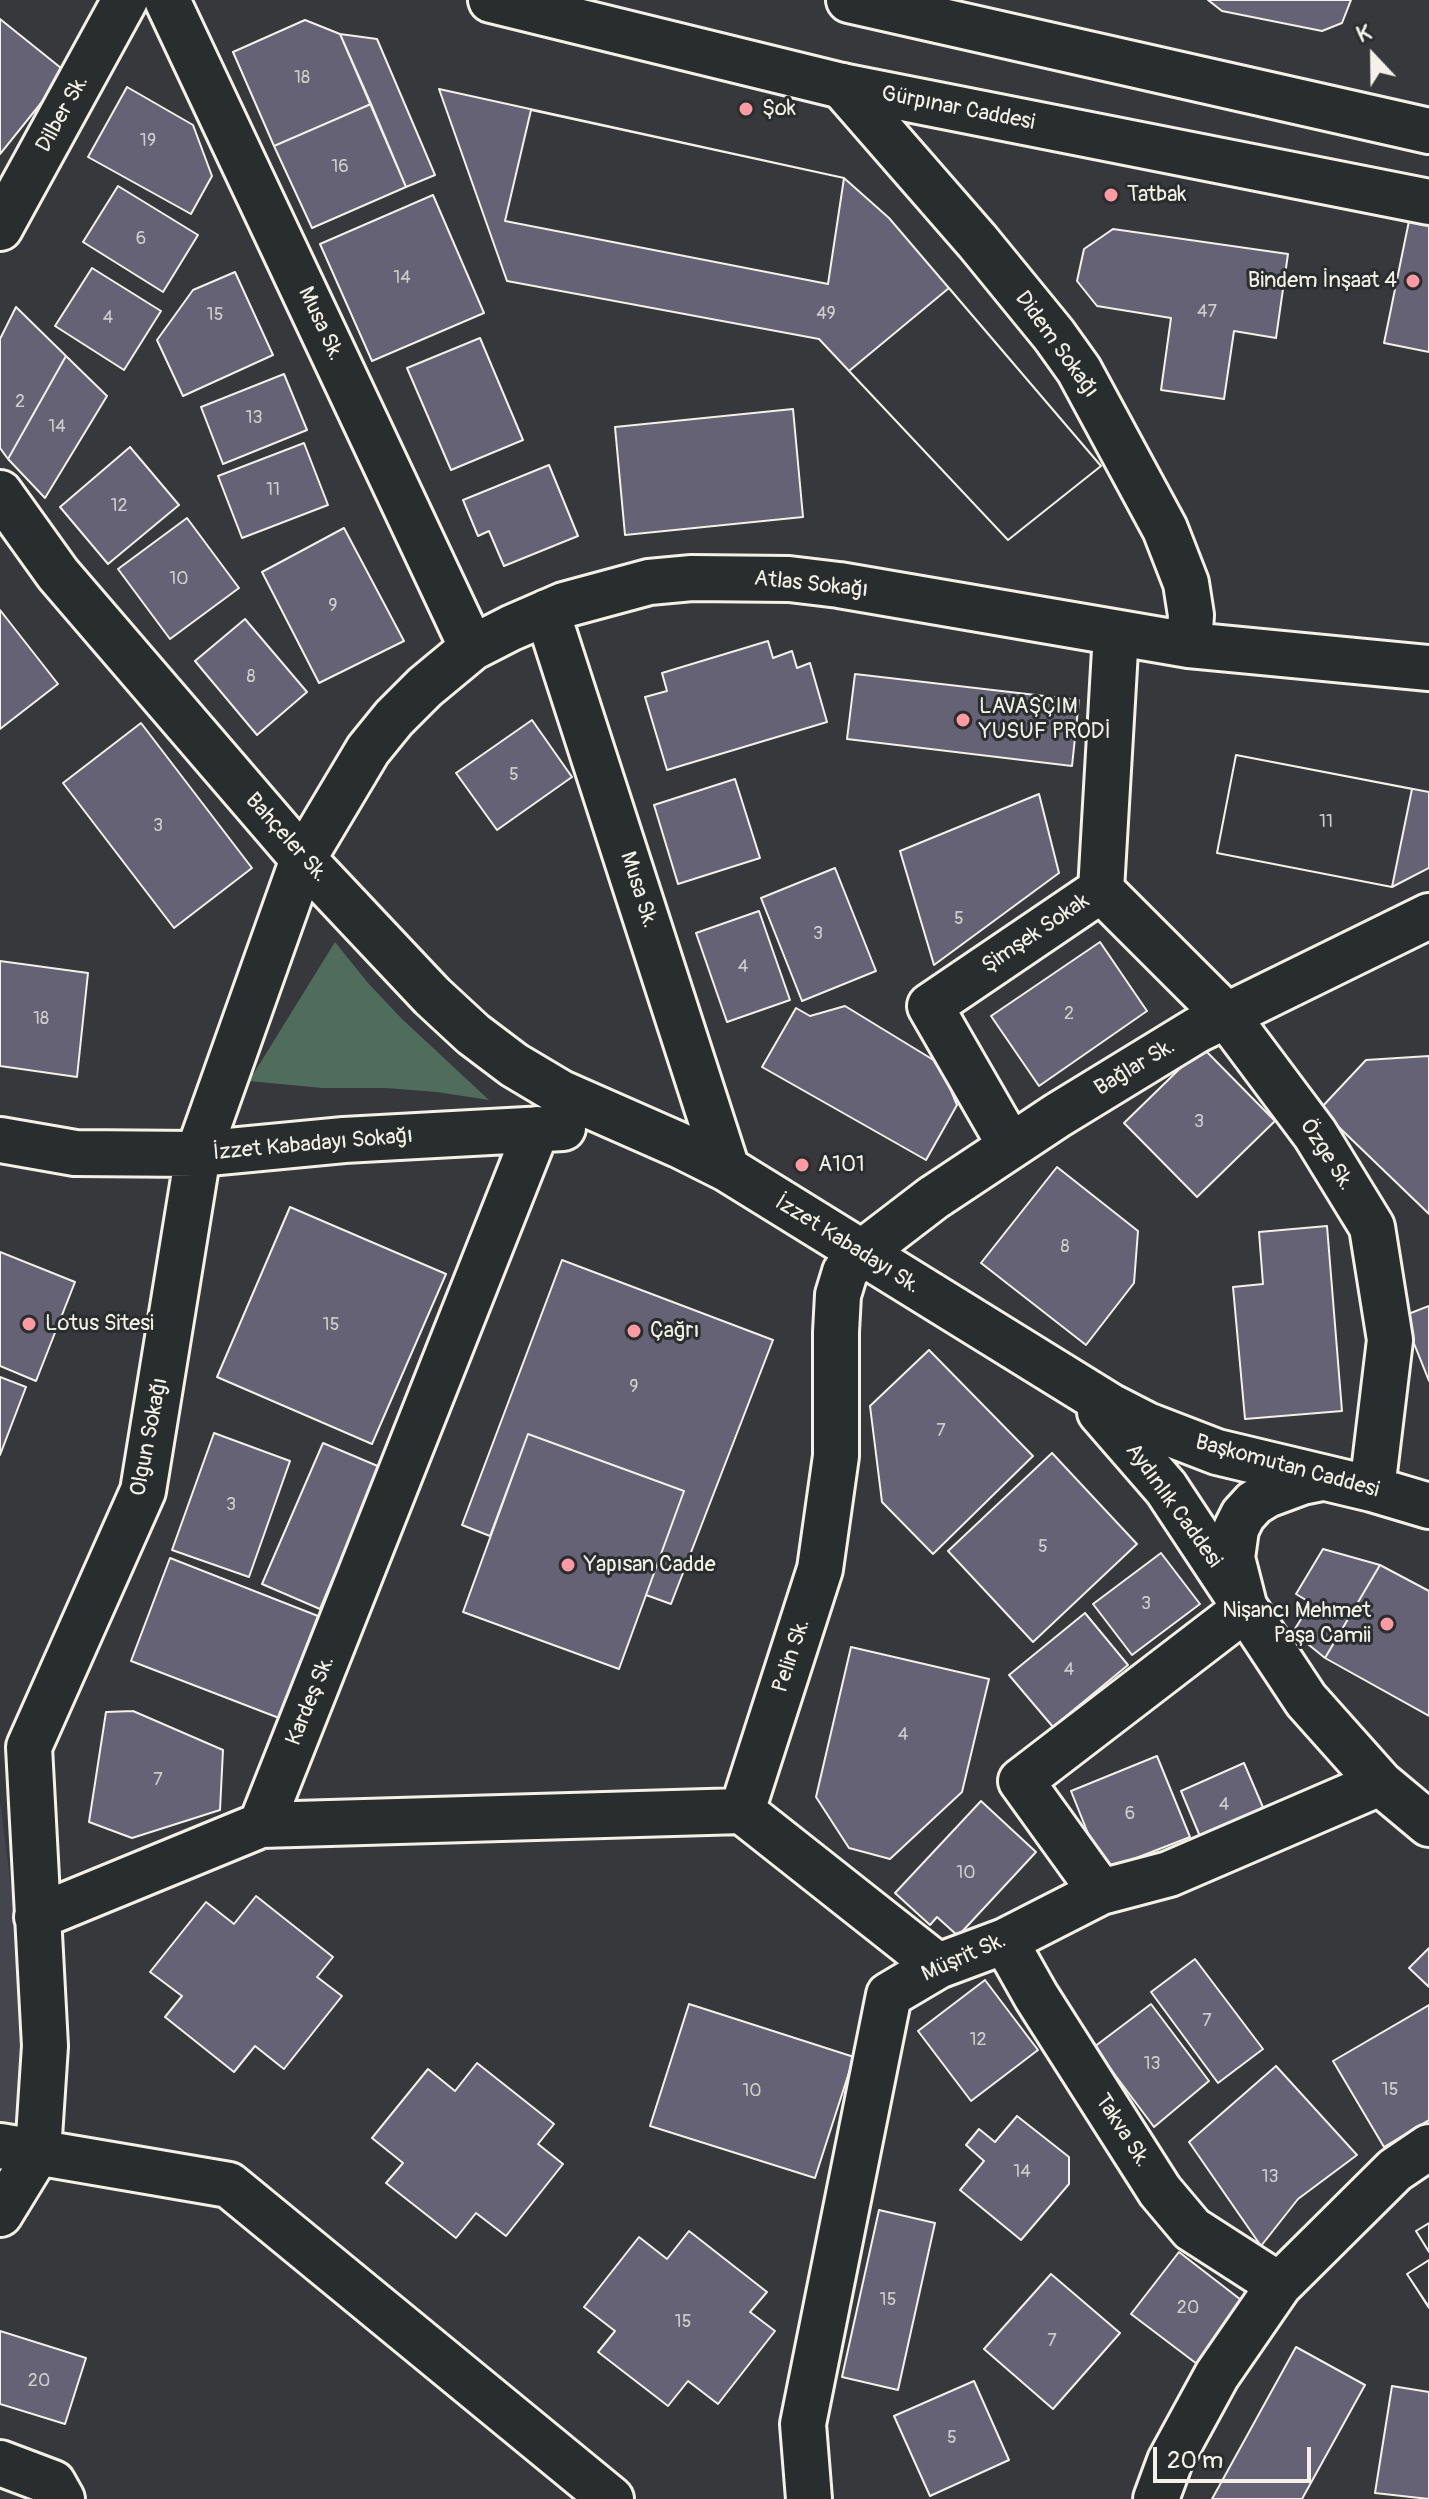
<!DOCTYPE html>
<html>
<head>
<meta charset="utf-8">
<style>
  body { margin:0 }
  #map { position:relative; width:1429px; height:2499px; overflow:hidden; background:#36383c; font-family:Pangolin,sans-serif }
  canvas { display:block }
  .north { position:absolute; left:1333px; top:16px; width:80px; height:80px; -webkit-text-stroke:6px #2a2d2e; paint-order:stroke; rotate:338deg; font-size:22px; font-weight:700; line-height:32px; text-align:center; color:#f4f1e8 }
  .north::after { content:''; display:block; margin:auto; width:28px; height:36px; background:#f4f1e8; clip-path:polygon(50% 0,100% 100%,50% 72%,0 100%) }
  .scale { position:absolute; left:1153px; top:2447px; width:158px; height:36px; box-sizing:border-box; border:4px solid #f4f1e8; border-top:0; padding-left:10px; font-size:24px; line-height:28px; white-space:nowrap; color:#f4f1e8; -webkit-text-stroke:6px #2a2d2e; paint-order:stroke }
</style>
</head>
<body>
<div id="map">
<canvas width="1429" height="2499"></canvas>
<div class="north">K</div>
<div class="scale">20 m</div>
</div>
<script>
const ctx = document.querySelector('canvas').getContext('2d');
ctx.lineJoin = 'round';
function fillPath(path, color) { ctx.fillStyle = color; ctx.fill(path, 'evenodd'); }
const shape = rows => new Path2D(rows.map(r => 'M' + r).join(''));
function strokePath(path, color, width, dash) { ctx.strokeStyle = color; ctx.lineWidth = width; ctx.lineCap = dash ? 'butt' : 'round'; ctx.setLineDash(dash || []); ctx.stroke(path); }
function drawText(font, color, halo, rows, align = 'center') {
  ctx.font = font + ' Pangolin,sans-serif'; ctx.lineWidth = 6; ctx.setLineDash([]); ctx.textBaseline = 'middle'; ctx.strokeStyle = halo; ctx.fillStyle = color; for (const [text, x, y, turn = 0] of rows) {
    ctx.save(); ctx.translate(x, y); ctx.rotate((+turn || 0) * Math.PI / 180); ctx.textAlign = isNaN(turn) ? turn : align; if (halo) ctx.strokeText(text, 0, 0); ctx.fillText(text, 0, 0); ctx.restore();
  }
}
fillPath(shape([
  [0,1801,27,2011,15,2166,0,2160]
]), '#44454d');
fillPath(shape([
  [335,942,368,983,401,1018,489,1100,437,1092,386,1088,322,1088,249,1081]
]), '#506c5c');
const building = shape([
  [1208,0,1351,0,1342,23,1322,31,1222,11,1208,0],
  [0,19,66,72,0,154,0,19],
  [305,20,340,34,371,104,274,146,233,52,305,20],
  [340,34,377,39,435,175,406,187,340,34],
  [127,87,193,125,212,176,191,214,88,157,127,87],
  [439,89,844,178,889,218,1101,466,1008,540,819,339,507,281,439,89],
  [371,104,406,187,312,228,274,146,371,104],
  [531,110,844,178,828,284,505,221,531,110],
  [118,186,198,235,163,292,83,242,118,186],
  [433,195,484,313,372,361,320,244,433,195],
  [1410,216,1429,220,1429,352,1384,343,1410,216],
  [1113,229,1288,254,1276,338,1234,331,1224,399,1161,390,1171,318,1097,306,1077,281,1084,249,1113,229],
  [92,268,161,311,124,370,55,326,92,268],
  [235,272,273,355,183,396,157,340,193,290,235,272],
  [949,288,1101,466,1008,540,849,371,949,288],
  [16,307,66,356,8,459,0,448,0,339,16,307],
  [480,338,523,440,451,470,407,368,480,338],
  [66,356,107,396,45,498,8,459,66,356],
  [284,374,307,430,223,464,201,407,284,374],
  [793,409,803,517,625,535,615,427,793,409],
  [304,443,328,505,242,538,218,476,304,443],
  [130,447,179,505,108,564,60,507,130,447],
  [549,465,578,536,504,566,489,531,478,536,463,500,549,465],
  [187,518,239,588,170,639,118,569,187,518],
  [344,528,404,641,319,683,262,572,344,528],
  [0,610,58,684,0,729,0,610],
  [245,619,307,692,257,735,195,661,245,619],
  [768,641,773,658,792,651,797,668,810,663,827,722,667,770,645,697,667,691,662,673,768,641],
  [855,674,1079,700,1072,766,847,739,855,674],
  [532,720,572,777,497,830,456,773,532,720],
  [141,723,252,868,174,928,63,783,141,723],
  [1236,755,1429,792,1429,868,1392,887,1217,853,1236,755],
  [1236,755,1412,789,1392,887,1217,853,1236,755],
  [735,779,760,858,678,884,654,805,735,779],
  [1039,794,1059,873,934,965,900,851,1039,794],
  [835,868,876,971,802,1001,761,898,835,868],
  [759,911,790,1000,727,1022,696,933,759,911],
  [1100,942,1147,1011,1039,1086,991,1016,1100,942],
  [0,961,88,973,77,1077,0,1066,0,961],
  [845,1006,940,1064,957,1105,926,1160,762,1067,796,1008,810,1016,845,1006],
  [1202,1047,1275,1121,1197,1197,1124,1123,1202,1047],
  [1429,1056,1429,1214,1320,1109,1366,1060,1429,1056],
  [1057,1167,1138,1231,1134,1283,1086,1345,981,1263,1057,1167],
  [290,1207,446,1274,372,1444,217,1377,290,1207],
  [1327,1226,1342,1411,1245,1419,1233,1287,1263,1284,1259,1232,1327,1226],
  [0,1252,75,1282,36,1381,0,1366,0,1252],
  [562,1260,773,1340,671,1604,646,1595,684,1491,528,1434,490,1536,462,1525,562,1260],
  [1429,1306,1429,1381,1403,1316,1429,1306],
  [929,1350,1033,1456,933,1554,882,1502,870,1406,929,1350],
  [0,1377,26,1387,0,1455,0,1377],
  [214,1433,290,1461,249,1577,172,1550,214,1433],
  [528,1434,684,1491,619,1669,463,1612,528,1434],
  [323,1443,380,1467,320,1609,262,1584,323,1443],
  [1052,1453,1137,1544,1033,1642,948,1551,1052,1453],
  [1323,1549,1380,1565,1325,1658,1293,1632,1311,1603,1296,1594,1323,1549],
  [1161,1553,1200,1604,1132,1655,1093,1604,1161,1553],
  [170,1558,318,1616,279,1718,131,1661,170,1558],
  [1380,1565,1429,1591,1429,1716,1325,1658,1380,1565],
  [1085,1613,1128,1665,1053,1727,1009,1675,1085,1613],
  [851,1647,989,1679,962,1792,890,1859,849,1848,816,1797,851,1647],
  [133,1711,223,1750,220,1810,132,1838,89,1822,106,1712,133,1711],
  [1157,1756,1190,1837,1103,1871,1071,1791,1157,1756],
  [1244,1763,1268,1819,1204,1846,1181,1791,1244,1763],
  [981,1801,1036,1852,958,1936,937,1917,930,1925,895,1893,981,1801],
  [256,1896,333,1957,317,1977,342,1996,284,2069,255,2046,234,2072,165,2017,182,1996,150,1972,206,1902,234,1924,256,1896],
  [1429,1948,1429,1987,1409,1968,1429,1948],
  [1195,1959,1263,2049,1218,2083,1151,1992,1195,1959],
  [985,1980,1038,2050,971,2101,918,2031,985,1980],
  [689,2004,854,2057,815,2178,650,2126,689,2004],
  [1151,2004,1209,2081,1154,2127,1094,2047,1151,2004],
  [1429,2005,1429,2120,1384,2147,1333,2061,1429,2005],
  [477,2063,554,2124,538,2144,563,2164,506,2236,476,2213,456,2238,386,2183,403,2163,372,2138,428,2069,455,2091,477,2063],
  [1276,2066,1357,2155,1298,2199,1261,2246,1189,2142,1276,2066],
  [1017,2116,1069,2157,1069,2184,1021,2240,960,2190,984,2161,966,2145,979,2129,995,2142,1017,2116],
  [879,2210,935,2223,898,2390,842,2377,879,2210],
  [1429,2223,1429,2252,1416,2231,1429,2223],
  [1429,2223,1429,2252,1416,2231,1429,2223],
  [689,2231,767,2292,750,2312,775,2331,718,2404,688,2381,668,2406,598,2352,615,2331,584,2307,639,2237,667,2259,689,2231],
  [1179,2252,1245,2303,1197,2364,1131,2314,1179,2252],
  [1429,2260,1429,2308,1407,2274,1429,2260],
  [1429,2260,1429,2307,1407,2274,1429,2260],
  [1051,2274,1120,2333,1053,2409,984,2349,1051,2274],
  [0,2331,86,2358,65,2424,0,2404,0,2331],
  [1296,2347,1365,2385,1302,2499,1212,2499,1296,2347],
  [974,2381,1009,2460,930,2496,894,2416,974,2381],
  [1392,2386,1429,2392,1429,2499,1375,2493,1392,2386]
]);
fillPath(building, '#646274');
strokePath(building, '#f4f1e8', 2);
const minor = shape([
  [167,0,472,648],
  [842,86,978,242,1054,335,1079,370,1165,529,1186,583,1191,615,1189,645],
  [0,228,125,0],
  [0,493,58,574,303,859,432,996,473,1034,514,1065,561,1093,679,1145,727,1169,1110,1406,1147,1425,1217,1452,1372,1489,1429,1506],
  [547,612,727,1169],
  [1101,890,1226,1015,1315,1134,1372,1227,1390,1340,1372,1489],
  [537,1129,261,1825,742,1811],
  [0,1140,75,1153,198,1154,344,1140,563,1128],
  [1010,1145,930,1006,1101,890,1116,633],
  [1100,1412,1166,1488,1306,1700,1380,1783,1429,1824],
  [1101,1892,1021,1781,1245,1609,1232,1558,1236,1529,1243,1515,1254,1503,1267,1495,1302,1482,1322,1478],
  [37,1917,261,1825],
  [1005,1941,1036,1996,1160,2191,1192,2229,1279,2285],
  [938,1966,742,1811,820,1569,836,1456,836,1332,838,1295,845,1272,860,1254,933,1198,1058,1115,1197,1030,1429,916],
  [0,2146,229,2185,611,2499],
  [0,2214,38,2152,45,2046,29,1747,143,1491,198,1154,303,859,368,750,394,718,425,687,472,648,511,628,564,605,649,582,692,578,789,579,839,585,1189,645,1429,668],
  [0,2463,53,2483,62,2499],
  [809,2499,803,2424,889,1995,938,1966,1005,1941,1101,1892,1169,1874,1380,1783],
  [1156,2499,1170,2461,1217,2375,1279,2285,1395,2170,1429,2147]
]);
const major = shape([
  [491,0,842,86,1429,202],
  [849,0,1429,131]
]);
strokePath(minor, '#f4f1e8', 50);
strokePath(major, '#f4f1e8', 50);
strokePath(minor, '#2a2d2e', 44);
strokePath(major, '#2a2d2e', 44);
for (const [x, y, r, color] of [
  [746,109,8,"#ff9aa2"],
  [1111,195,8,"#ff9aa2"],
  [1413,281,8,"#ff9aa2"],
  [963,720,8,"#ff9aa2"],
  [802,1165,8,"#ff9aa2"],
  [29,1324,8,"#ff9aa2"],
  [634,1331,8,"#ff9aa2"],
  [568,1565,8,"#ff9aa2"],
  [1387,1624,8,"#ff9aa2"]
]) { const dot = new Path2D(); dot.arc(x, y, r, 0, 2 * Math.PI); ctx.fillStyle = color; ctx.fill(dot); strokePath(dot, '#2a2d2e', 3); }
drawText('18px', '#d0cdcb', null, [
  ["18",302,78],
  ["19",148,141],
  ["16",340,167],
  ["6",141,239],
  ["14",402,278],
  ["47",1207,312],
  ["49",826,314],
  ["15",215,315],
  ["4",108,318],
  ["2",20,402],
  ["13",254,418],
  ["14",57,427],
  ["11",273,490],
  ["12",119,506],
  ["10",179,579],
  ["9",333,606],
  ["8",251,677],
  ["5",514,775],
  ["11",1326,822],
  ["3",158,826],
  ["5",959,919],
  ["3",818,934],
  ["4",743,967],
  ["2",1069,1014],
  ["18",41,1019],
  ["3",1199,1122],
  ["8",1065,1247],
  ["15",331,1325],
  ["9",634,1387],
  ["7",941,1431],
  ["3",231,1505],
  ["5",1043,1547],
  ["3",1146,1604],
  ["4",1069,1670],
  ["4",903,1735],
  ["7",158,1780],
  ["4",1224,1805],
  ["6",1130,1814],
  ["10",966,1873],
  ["7",1207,2021],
  ["12",978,2040],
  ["13",1152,2064],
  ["15",1390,2090],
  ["10",752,2091],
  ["14",1022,2172],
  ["13",1270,2177],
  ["15",888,2300],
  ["20",1188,2308],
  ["15",683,2322],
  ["7",1052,2341],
  ["20",39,2381],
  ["5",952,2438]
]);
drawText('22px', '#f4f1e8', '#2a2d2e', [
  ["Şok",762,109],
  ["Tatbak",1127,195],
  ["Bindem İnşaat 4",1397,281,"right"],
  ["LAVAŞÇIM",979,707],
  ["YUSUF PRODİ",979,732],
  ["A101",818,1165],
  ["Lotus Sitesi",45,1324],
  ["Çağrı",650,1331],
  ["Yapısan Cadde",584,1565],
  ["Nişancı Mehmet",1371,1611,"right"],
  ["Paşa Camii",1371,1636,"right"]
], 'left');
drawText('22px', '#f4f1e8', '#2a2d2e', [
  ["Gürpınar Caddesi",958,109,11],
  ["Dilber Sk.",63,114,-61],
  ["Musa Sk.",320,324,65],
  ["Didem Sokağı",1056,345,54],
  ["Atlas Sokağı",811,585,6],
  ["Bahçeler Sk.",286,838,48],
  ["Musa Sk.",638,890,72],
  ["Şimşek Sokak",1036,934,-34],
  ["Bağlar Sk.",1135,1068,-31],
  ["İzzet Kabadayı Sokağı",313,1145,-5],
  ["Özge Sk.",1326,1155,57],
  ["İzzet Kabadayı Sk.",847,1245,32],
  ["Olgun Sokağı",150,1437,-79],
  ["Başkomutan Caddesi",1287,1467,15],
  ["Aydınlık Caddesi",1173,1506,54],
  ["Pelin Sk.",792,1656,-72],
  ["Kardeş Sk.",311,1701,-68],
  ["Müşrit Sk.",964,1958,-24],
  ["Takva Sk.",1122,2131,57]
]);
</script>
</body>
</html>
